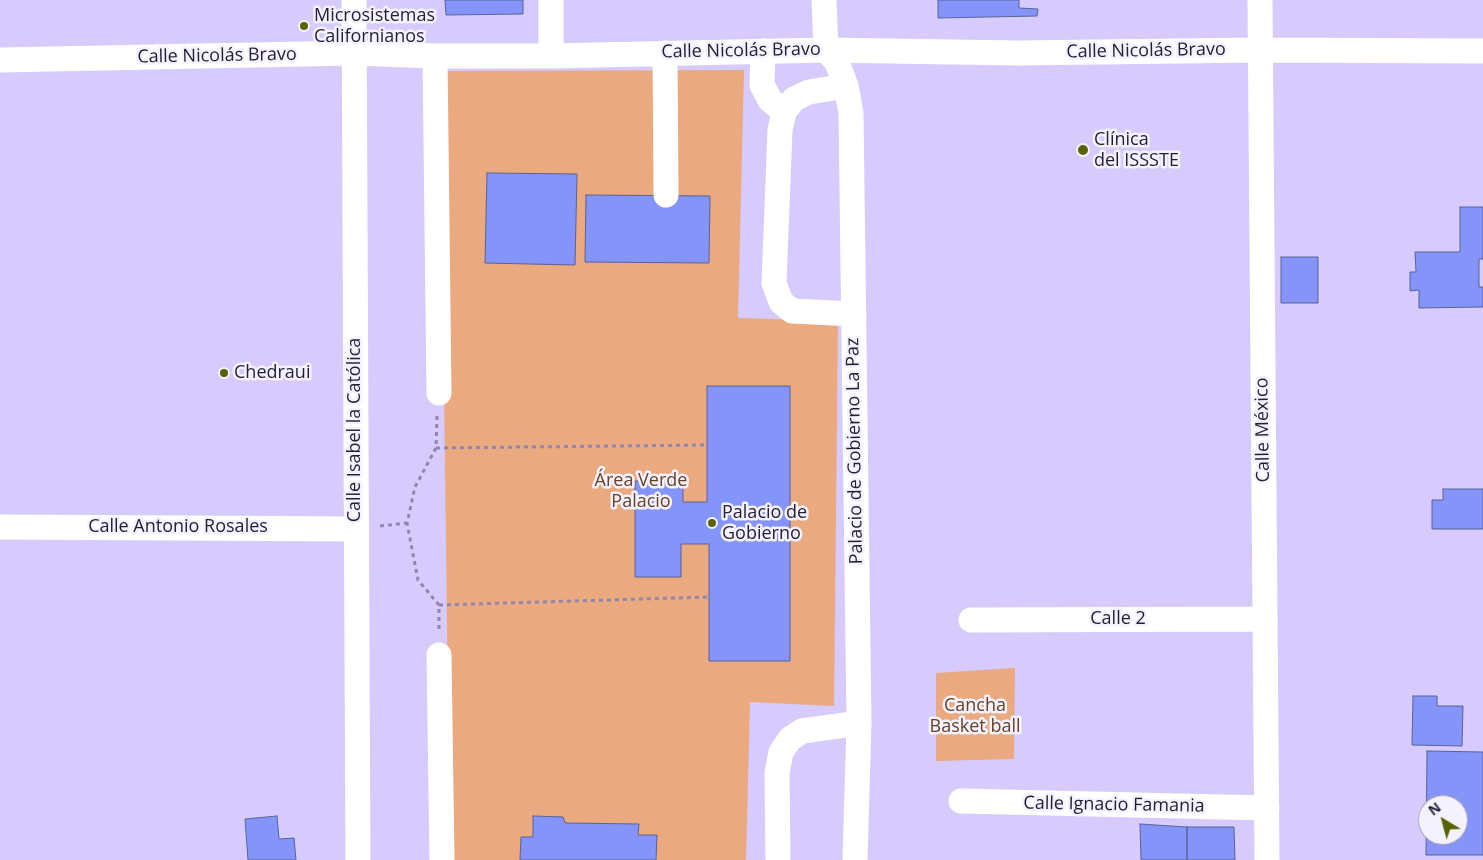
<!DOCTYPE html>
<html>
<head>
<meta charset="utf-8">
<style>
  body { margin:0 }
  #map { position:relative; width:1483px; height:860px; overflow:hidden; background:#d6cbfc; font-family:"Open Sans",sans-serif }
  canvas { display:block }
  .north { position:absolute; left:1418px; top:795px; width:50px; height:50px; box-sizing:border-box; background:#f4f2ff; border:1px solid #a19dae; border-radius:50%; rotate:323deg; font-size:14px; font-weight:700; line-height:20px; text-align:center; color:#241e35 }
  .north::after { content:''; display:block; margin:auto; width:18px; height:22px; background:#5a6200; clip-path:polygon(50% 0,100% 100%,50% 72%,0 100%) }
</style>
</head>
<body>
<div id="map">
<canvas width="1483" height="860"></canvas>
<div class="north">N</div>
</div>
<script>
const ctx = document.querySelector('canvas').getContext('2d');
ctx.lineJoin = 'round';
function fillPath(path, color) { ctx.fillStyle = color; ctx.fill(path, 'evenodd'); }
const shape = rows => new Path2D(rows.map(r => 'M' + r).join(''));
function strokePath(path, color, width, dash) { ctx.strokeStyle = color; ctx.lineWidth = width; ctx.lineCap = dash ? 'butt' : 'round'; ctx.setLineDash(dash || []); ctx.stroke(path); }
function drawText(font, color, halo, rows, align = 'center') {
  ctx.font = font + ' "Open Sans",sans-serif'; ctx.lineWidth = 5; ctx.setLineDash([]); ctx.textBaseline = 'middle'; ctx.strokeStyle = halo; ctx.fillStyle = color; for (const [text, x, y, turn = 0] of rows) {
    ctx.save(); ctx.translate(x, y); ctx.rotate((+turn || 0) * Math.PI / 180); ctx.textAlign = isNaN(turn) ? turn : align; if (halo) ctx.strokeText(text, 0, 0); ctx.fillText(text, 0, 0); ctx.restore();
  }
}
fillPath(shape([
  [744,70,738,318,838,321,834,706,750,702,746,860,450,860,440,71],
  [1015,668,1014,759,936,761,936,673]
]), '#eaa97e');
const building = shape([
  [445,0,523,0,523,14,446,15,445,0],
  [938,0,1019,0,1019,8,1038,9,1037,16,938,18,938,0],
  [487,173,577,174,575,265,485,263,487,173],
  [586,195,710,196,709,263,585,262,586,195],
  [1460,207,1483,207,1483,259,1479,259,1479,287,1483,287,1483,307,1419,308,1419,290,1410,291,1410,272,1416,272,1415,252,1460,252,1460,207],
  [1281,257,1318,257,1318,303,1281,303,1281,257],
  [707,386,790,386,790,661,709,661,709,544,681,544,681,577,635,577,635,481,683,481,683,502,707,502,707,386],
  [1443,489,1483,489,1483,529,1432,529,1432,500,1443,500,1443,489],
  [1413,696,1437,696,1437,706,1463,706,1462,746,1412,745,1413,696],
  [1427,751,1483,752,1483,855,1426,855,1427,751],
  [1428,805,1458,805,1458,835,1428,835,1428,805],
  [277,816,279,839,294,838,296,860,248,860,245,819,277,816],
  [533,816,563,817,565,823,639,824,638,835,657,835,656,860,520,860,521,837,533,837,533,816],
  [1140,824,1187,827,1187,860,1141,860,1140,824],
  [1187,827,1234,827,1235,860,1187,860,1187,827]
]);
fillPath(building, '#8494f9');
strokePath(building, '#596397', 1);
strokePath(shape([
  [437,416,436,448,415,487,407,523,418,580,439,605,439,630],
  [436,448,707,445],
  [380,526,407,523],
  [439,605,709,597]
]), '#9087ae', 3, [4, 4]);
strokePath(shape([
  [354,0,358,860],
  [824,0,826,50,837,62,846,86,851,113,859,723,855,860],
  [1260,0,1267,860],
  [763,51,762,85,770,100,784,112],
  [665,53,666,195],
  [435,56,439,393],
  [551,56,551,0],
  [0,60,354,53,435,56,551,56,826,50,1018,53,1260,50,1483,51],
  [846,86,809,92,794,99,784,112,780,130,774,283,781,302,792,311,854,314],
  [0,527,355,529],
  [971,620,1265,619],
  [439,655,442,860],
  [961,801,1267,808],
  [778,860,777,773,781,752,790,739,802,731,859,723]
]), '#fff', 25);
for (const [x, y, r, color] of [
  [304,26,5,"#5a6200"],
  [1083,150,6,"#5a6200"],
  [224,373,5,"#5a6200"],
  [712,523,5,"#5a6200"]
]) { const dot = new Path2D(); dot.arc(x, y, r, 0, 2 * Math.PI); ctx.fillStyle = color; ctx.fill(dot); strokePath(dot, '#f4f2ff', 2); }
drawText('18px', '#241e35', '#f4f2ff', [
  ["Microsistemas",314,16],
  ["Californianos",314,37],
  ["Clínica",1094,140],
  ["del ISSSTE",1094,161],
  ["Chedraui",234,373],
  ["Palacio de",722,513],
  ["Gobierno",722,534]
], 'left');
drawText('18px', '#241e35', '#f4f2ff', [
  ["Calle Nicolás Bravo",741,51,-1],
  ["Calle Nicolás Bravo",1146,51,-1],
  ["Calle Nicolás Bravo",217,56,-1],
  ["Calle Isabel la Católica",355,430,-90],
  ["Calle México",1263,430,-91],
  ["Palacio de Gobierno La Paz",855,451,-91],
  ["Calle Antonio Rosales",178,527],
  ["Calle 2",1118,619],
  ["Calle Ignacio Famania",1114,805,1]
]);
drawText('18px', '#6a4124', '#f4f2ff', [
  ["Área Verde",641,481],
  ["Palacio",641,502],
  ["Cancha",975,706],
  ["Basket ball",975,727]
]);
</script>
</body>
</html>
